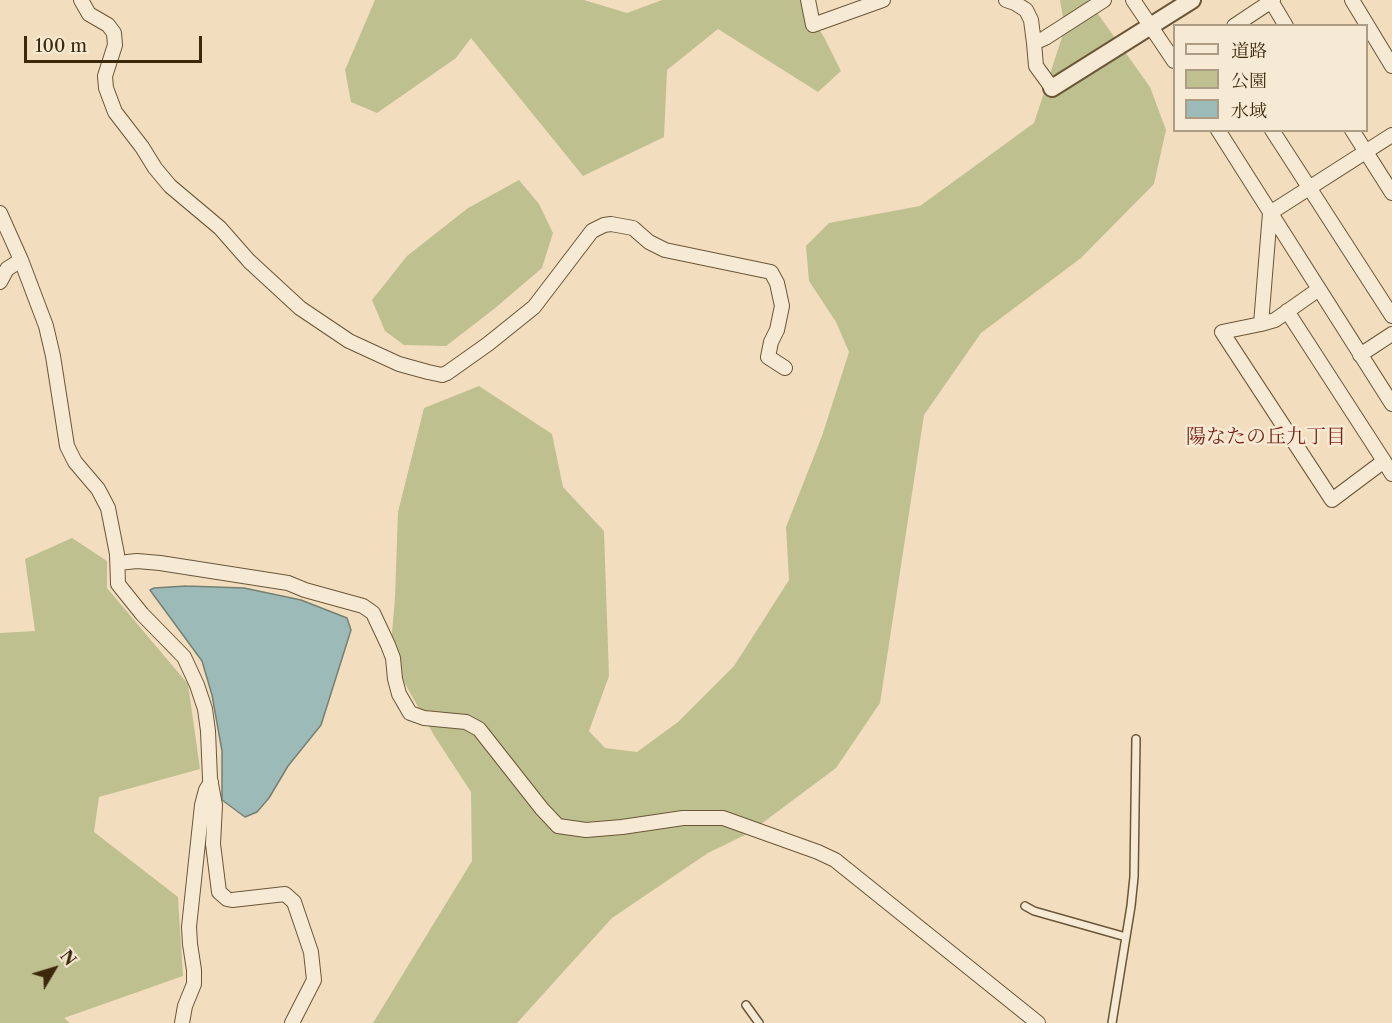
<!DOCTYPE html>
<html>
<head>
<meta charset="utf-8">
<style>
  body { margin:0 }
  #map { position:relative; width:1392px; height:1023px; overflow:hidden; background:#f2debf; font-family:"Libre Caslon Text","Noto Serif JP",serif }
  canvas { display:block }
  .legend { position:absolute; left:1173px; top:24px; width:195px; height:108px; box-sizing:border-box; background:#f7ead5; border:2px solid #ac9c84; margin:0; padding:8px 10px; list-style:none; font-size:18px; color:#3c280a }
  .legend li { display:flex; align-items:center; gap:12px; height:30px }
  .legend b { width:30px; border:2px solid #ac9c84 }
  .north { position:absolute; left:24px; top:939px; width:60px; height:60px; -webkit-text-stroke:4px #f7ead5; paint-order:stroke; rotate:52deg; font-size:16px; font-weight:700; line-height:24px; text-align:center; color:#3c280a }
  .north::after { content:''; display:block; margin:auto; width:21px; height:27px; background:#3c280a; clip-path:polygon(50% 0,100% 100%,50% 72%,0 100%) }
  .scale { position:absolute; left:24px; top:36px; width:178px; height:27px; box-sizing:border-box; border:3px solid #3c280a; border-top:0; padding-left:8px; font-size:18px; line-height:21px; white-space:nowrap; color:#3c280a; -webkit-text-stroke:4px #f7ead5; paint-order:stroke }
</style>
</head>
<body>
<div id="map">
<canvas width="1392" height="1023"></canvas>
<ul class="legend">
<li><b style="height:8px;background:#f7ead5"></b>道路</li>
<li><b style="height:16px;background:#bfc08f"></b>公園</li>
<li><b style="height:16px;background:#9cbbb8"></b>水域</li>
</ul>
<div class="north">N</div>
<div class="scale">100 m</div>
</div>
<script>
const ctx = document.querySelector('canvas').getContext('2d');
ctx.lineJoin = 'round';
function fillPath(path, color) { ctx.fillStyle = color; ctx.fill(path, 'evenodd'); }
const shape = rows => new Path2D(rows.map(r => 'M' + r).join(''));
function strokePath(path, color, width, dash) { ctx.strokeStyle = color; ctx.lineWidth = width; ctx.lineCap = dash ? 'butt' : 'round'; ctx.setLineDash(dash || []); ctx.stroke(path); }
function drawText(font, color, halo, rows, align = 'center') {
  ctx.font = font + ' "Libre Caslon Text","Noto Serif JP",serif'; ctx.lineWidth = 5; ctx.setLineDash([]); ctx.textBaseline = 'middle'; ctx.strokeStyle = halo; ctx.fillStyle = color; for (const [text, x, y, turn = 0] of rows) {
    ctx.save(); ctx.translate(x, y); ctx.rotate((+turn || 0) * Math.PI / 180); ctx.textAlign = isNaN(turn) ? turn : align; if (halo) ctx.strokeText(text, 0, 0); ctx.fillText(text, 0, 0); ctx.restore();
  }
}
fillPath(shape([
  [375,0,584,0,627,13,662,0,800,0,824,37,841,71,818,92,718,29,667,70,664,137,583,176,471,38,456,58,377,113,351,102,345,70],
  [1060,0,1088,0,1150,87,1166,130,1154,184,1081,258,981,333,924,415,880,703,836,768,749,833,708,853,612,918,517,1023,373,1023,472,861,471,792,435,737,390,657,395,597,398,512,424,408,479,386,552,434,563,487,604,531,609,676,589,731,605,748,637,752,678,722,734,666,789,580,786,527,822,436,849,352,836,322,809,281,806,246,829,223,920,206,1034,123,1065,28],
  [519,180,539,204,553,233,542,268,494,309,446,346,404,345,385,331,372,300,407,256,468,208],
  [72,538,107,561,107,588,188,684,200,769,99,797,94,832,178,897,183,976,64,1018,70,1023,0,1023,0,633,35,631,25,559]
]), '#bfc08f');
const water = shape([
  [186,586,244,588,301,600,347,618,351,630,321,725,288,766,269,798,257,812,245,817,222,800,222,751,212,695,202,661,150,590,154,588,186,586]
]);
fillPath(water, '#9cbbb8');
strokePath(water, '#768072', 1.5);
const service = shape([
  [1025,906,1034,911,1126,937],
  [746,1005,759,1023],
  [1112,1023,1131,906,1134,877,1136,739]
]);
const minor = shape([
  [81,0,89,14,108,25,114,33,115,45,105,76,106,88,115,112,142,147,155,168,170,186,220,228,249,261,300,308,349,341,399,364,428,372,442,375,447,373,488,344,534,307,592,231,604,225,611,224,633,228,649,242,665,250,771,272,777,283,782,306,777,330,771,342,768,357,785,368],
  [808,0,813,25,883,0],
  [1006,0,1015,3,1026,10,1031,20,1034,43,1045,38,1104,0],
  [1133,0,1174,61],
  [1352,0,1392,66],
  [1271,1,1286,26],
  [1234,26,1273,0],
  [1034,43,1036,66,1052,88],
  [1218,130,1392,404],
  [1272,130,1392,316],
  [1352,130,1392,193],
  [1392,135,1270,213,1261,324,1222,332,1332,500,1384,461,1392,474],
  [0,213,21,260,46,326,53,356,67,446,75,462,98,489,108,508,117,554,118,584,142,614,184,657,197,685,205,709,208,731,210,779,215,805,213,844,219,892,227,899,232,900,285,894,294,902,311,952,314,980,292,1023],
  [0,282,7,269,21,260],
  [1287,311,1384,461],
  [1261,324,1275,320,1319,289],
  [1360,355,1392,334],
  [118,563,137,561,160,563,288,583,305,590,363,606,373,613,388,645,393,658,395,679,399,694,410,713,424,718,466,722,479,729,542,809,558,826,586,830,622,827,683,818,723,818,818,852,835,860,1038,1023],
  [182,1023,185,1006,194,984,194,970,190,944,189,927,202,805,206,790,211,782]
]);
const tertiary = shape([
  [1052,88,1192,0]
]);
strokePath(service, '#6a5637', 10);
strokePath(minor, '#6a5637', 16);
strokePath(tertiary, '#6a5637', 20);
strokePath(service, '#f7ead5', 7);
strokePath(minor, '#f7ead5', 14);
strokePath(tertiary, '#f7ead5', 16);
drawText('20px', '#7a1f14', '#f7ead5', [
  ["陽なたの丘九丁目",1266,437]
]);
</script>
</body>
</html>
